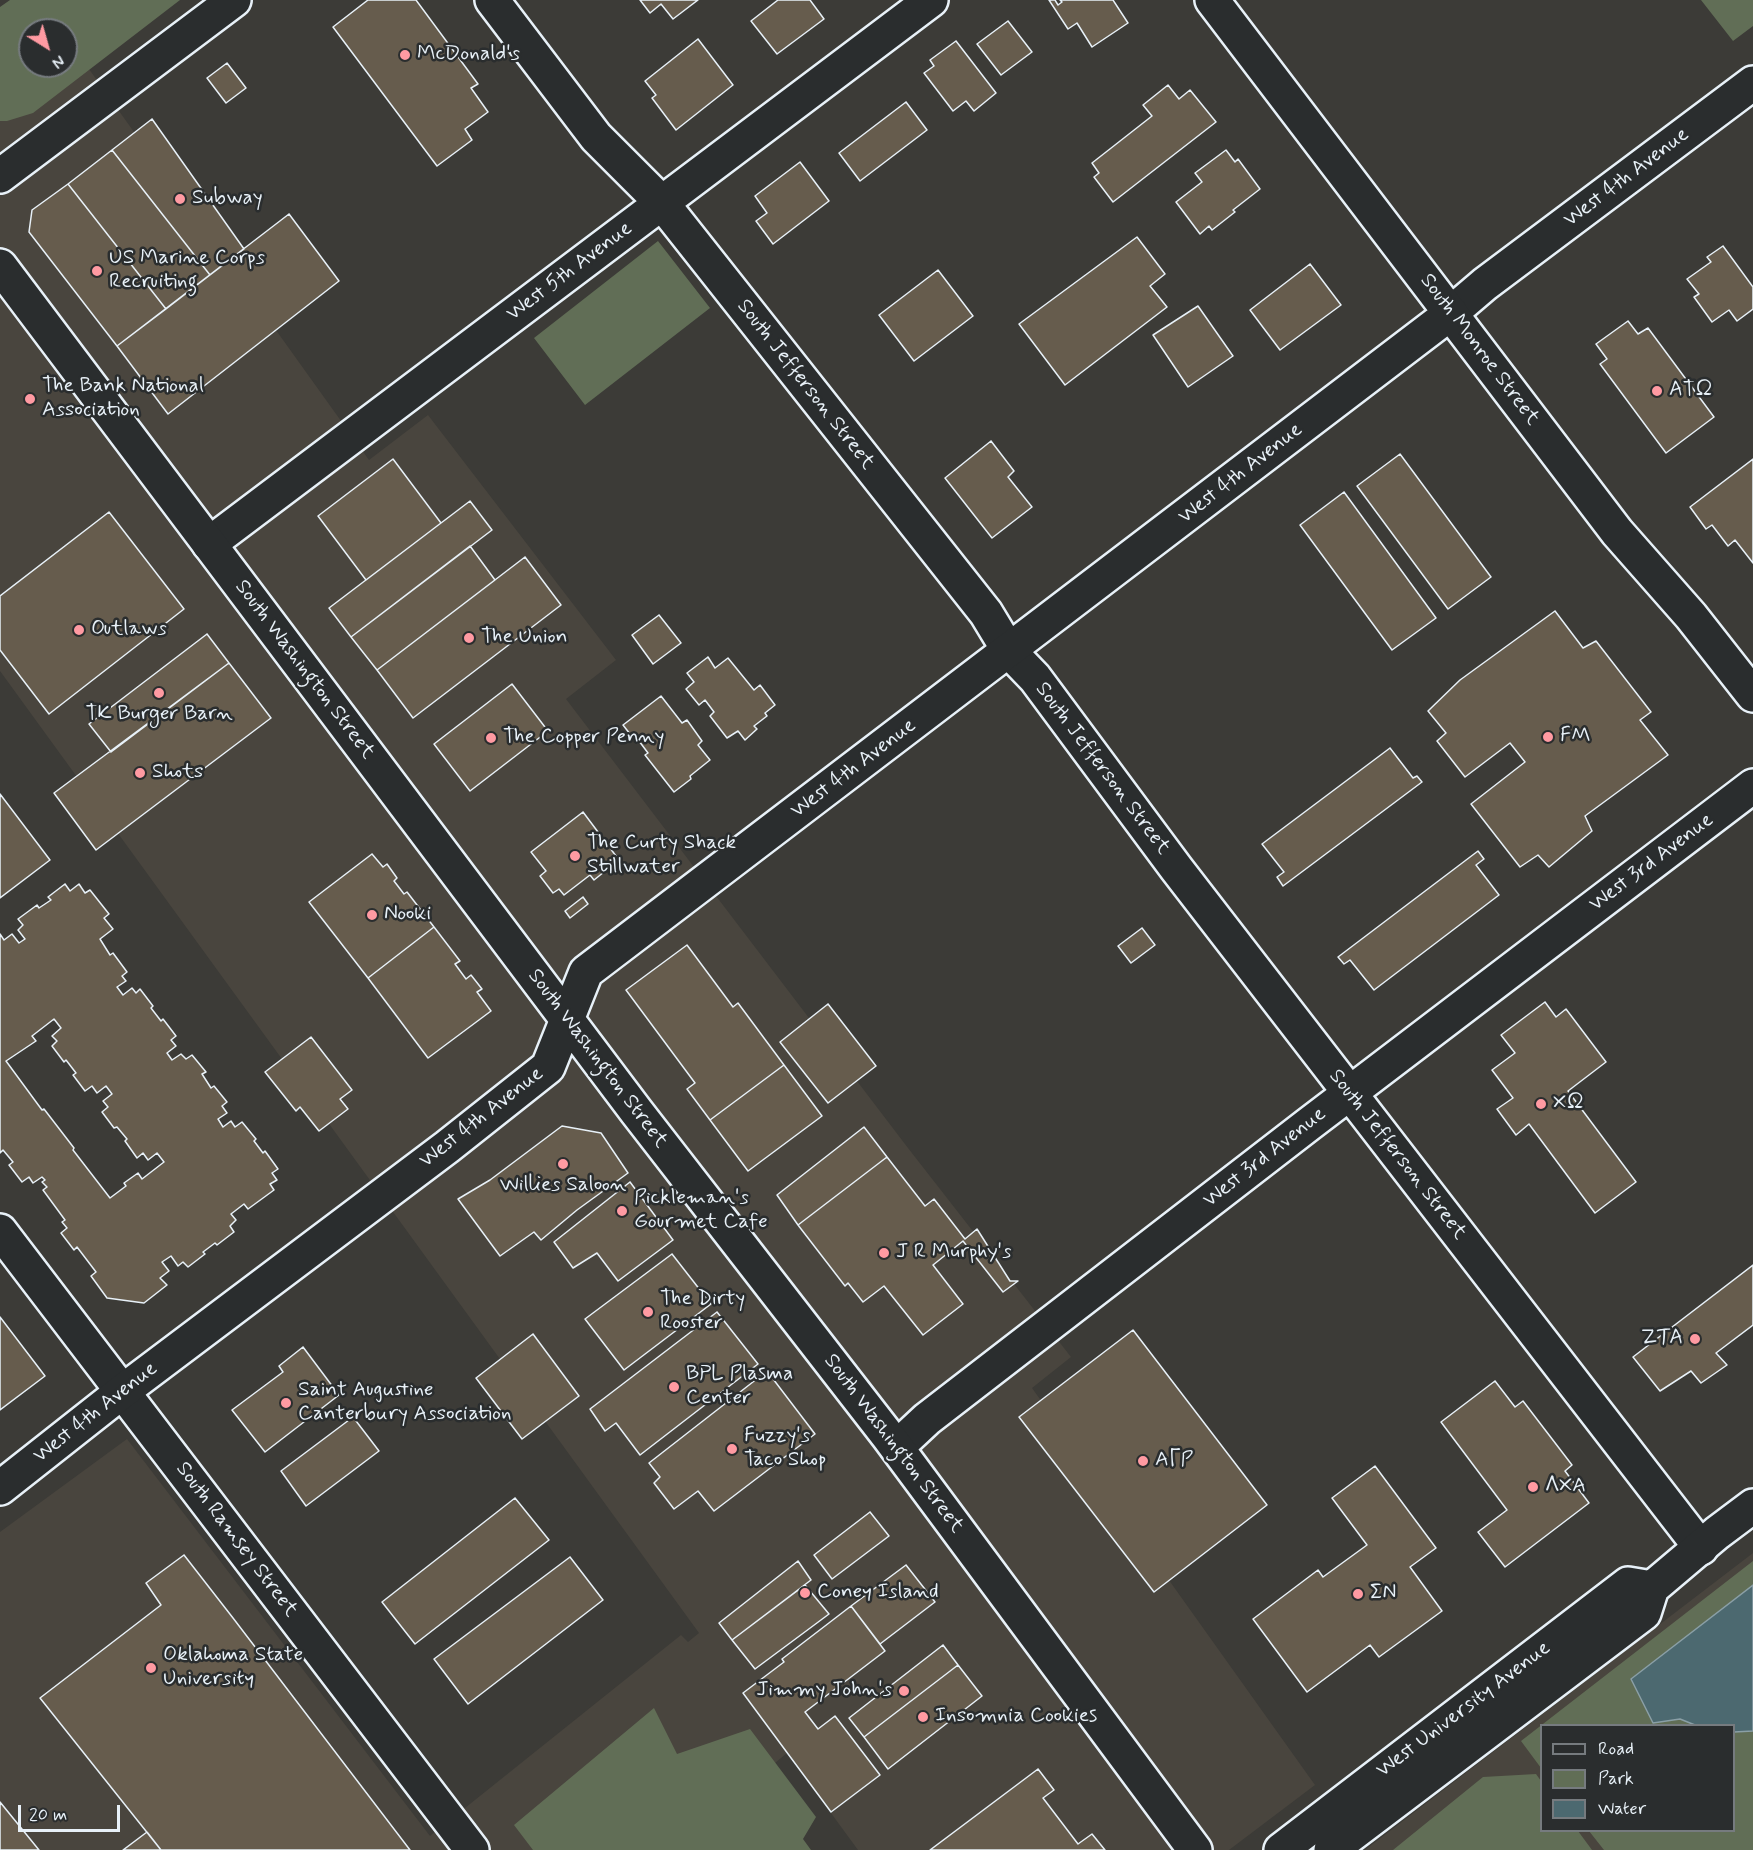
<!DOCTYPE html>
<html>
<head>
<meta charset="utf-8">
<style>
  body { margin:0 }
  #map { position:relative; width:1753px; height:1850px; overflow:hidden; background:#3c3b37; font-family:Mynerve,sans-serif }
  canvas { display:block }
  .legend { position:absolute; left:1540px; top:1724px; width:195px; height:108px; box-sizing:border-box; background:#2a2d2e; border:2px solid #767b7f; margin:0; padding:8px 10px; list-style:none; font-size:18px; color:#e8f1f8 }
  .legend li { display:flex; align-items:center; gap:12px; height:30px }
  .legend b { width:30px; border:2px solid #767b7f }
  .north { position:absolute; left:18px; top:18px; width:60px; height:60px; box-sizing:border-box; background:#2a2d2e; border:2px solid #767b7f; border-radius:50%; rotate:143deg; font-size:16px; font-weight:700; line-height:24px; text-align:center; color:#e8f1f8 }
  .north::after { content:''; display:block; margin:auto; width:21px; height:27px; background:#ff9aa2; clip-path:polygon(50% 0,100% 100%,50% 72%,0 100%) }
  .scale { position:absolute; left:18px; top:1805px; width:102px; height:27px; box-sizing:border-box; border:3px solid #e8f1f8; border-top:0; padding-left:8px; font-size:18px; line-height:21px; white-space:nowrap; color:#e8f1f8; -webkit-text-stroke:4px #2a2d2e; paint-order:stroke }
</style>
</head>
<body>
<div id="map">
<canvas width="1753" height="1850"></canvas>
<ul class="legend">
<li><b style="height:8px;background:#2a2d2e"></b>Road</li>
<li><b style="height:16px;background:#616e56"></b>Park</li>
<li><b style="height:16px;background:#4c6970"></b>Water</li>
</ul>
<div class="north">N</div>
<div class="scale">20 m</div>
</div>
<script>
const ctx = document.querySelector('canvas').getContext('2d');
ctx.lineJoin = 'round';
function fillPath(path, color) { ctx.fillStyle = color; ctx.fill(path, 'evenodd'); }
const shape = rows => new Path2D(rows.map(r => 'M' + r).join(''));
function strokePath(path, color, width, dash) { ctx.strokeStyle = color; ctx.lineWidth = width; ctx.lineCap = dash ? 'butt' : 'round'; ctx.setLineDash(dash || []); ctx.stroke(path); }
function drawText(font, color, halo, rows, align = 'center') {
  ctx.font = font + ' Mynerve,sans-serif'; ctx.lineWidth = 5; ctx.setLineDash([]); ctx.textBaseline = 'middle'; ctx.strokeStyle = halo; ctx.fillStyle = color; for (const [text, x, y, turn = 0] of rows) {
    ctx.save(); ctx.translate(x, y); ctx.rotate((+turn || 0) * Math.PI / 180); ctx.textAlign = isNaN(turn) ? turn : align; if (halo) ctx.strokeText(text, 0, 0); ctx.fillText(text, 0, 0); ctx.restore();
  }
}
fillPath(shape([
  [66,37,369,460,428,415,616,660,566,699,908,1148,1071,1357,1032,1388,1315,1785,1229,1850,858,1850,787,1753,775,1763,776,1850,0,1850,0,1532,127,1439,430,1836,681,1635,688,1642,699,1633,0,671,0,56,30,66,66,66],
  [1753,1553,1753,1850,1365,1850],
  [1542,1726,1734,1726,1734,1830,1542,1830]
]), '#49453e');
fillPath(shape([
  [10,0,180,0,33,113,7,121,0,121,0,7],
  [30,30,66,30,66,66,30,66],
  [1701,0,1753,0,1753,26,1733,41],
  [658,241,710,308,585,405,534,338],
  [1753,1561,1753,1850,1604,1850,1589,1831,1734,1830,1734,1726,1542,1726,1541,1768,1521,1741],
  [654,1708,677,1754,750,1729,816,1817,803,1839,811,1850,533,1850,514,1825],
  [1536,1774,1541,1781,1542,1830,1578,1831,1592,1850,1393,1850,1483,1777]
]), '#616e56');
const water = shape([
  [1753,1585,1753,1731,1734,1732,1734,1726,1695,1725,1680,1719,1653,1723,1631,1679,1753,1585]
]);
fillPath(water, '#4c6970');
strokePath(water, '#8a9fa6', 1.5);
const building = shape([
  [368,0,416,0,478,84,471,88,488,112,465,129,472,140,437,166,333,27,368,0],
  [640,0,698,0,673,19,661,4,650,13,640,0],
  [778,0,810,0,824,19,777,54,751,21,778,0],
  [1049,0,1055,0,1058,5,1062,2,1060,0,1113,0,1128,23,1092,47,1077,23,1068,29,1049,0],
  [1008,21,1032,52,1001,75,977,44,1008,21],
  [698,39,733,85,676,130,652,98,656,95,645,81,698,39],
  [956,41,996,93,974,111,966,101,953,111,924,73,934,66,930,60,956,41],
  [227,63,246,88,226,103,207,78,227,63],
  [1168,85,1179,99,1190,90,1216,122,1113,202,1094,177,1099,173,1092,163,1152,116,1143,105,1168,85],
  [906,102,927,130,860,181,839,153,906,102],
  [152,119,244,249,210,275,112,150,152,119],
  [112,150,210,275,166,309,68,184,112,150],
  [1226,150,1235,162,1238,159,1260,189,1233,210,1235,212,1212,230,1209,226,1200,234,1176,202,1202,182,1195,173,1226,150],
  [800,162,829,201,773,244,756,221,767,213,755,196,800,162],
  [68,184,166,309,117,346,29,232,32,210,68,184],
  [289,214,339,281,168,414,117,346,289,214],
  [1137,237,1165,274,1150,286,1167,307,1065,385,1019,324,1137,237],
  [1723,246,1753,287,1753,309,1737,321,1729,310,1712,322,1694,297,1699,294,1687,279,1711,262,1707,257,1723,246],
  [1310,264,1341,305,1280,350,1250,310,1310,264],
  [938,270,973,316,914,361,879,315,938,270],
  [1198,306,1233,356,1188,387,1153,335,1198,306],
  [1628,321,1638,334,1648,328,1714,417,1666,453,1600,364,1607,359,1596,344,1628,321],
  [991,441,1014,471,1008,477,1032,507,992,538,945,478,991,441],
  [1400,454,1491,577,1448,609,1357,486,1400,454],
  [393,459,441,523,366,580,318,516,393,459],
  [1753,459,1753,563,1735,540,1728,546,1712,525,1706,529,1690,507,1753,459],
  [1344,492,1436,618,1392,650,1300,525,1344,492],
  [470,501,492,530,351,637,329,608,470,501],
  [109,512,184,609,49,714,0,650,0,596,109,512],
  [470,546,495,580,377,670,351,637,470,546],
  [525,557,561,605,413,718,377,670,525,557],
  [1555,611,1583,648,1596,641,1651,712,1640,720,1668,755,1585,816,1592,831,1549,867,1538,855,1520,867,1471,804,1525,762,1510,743,1465,777,1437,741,1446,733,1428,711,1460,680,1555,611],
  [659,615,681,643,653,664,632,635,659,615],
  [207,634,229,663,111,752,89,724,207,634],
  [708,657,715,668,728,658,754,690,760,685,775,705,765,713,767,716,754,726,757,729,745,740,738,731,727,738,710,716,714,712,705,700,699,705,686,689,694,682,687,673,708,657],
  [229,663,271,718,96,850,54,793,229,663],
  [512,684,548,731,470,791,434,744,512,684],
  [661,696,682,723,687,720,702,741,698,745,710,760,690,776,691,779,674,792,645,755,648,753,639,741,637,743,623,725,661,696],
  [1390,748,1413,778,1417,776,1422,782,1283,886,1277,877,1284,872,1262,844,1390,748],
  [0,794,50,860,0,898,0,794],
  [583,812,619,860,594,880,590,875,564,895,559,889,553,893,540,876,546,871,531,852,583,812],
  [1478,851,1484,859,1476,865,1499,895,1374,990,1350,960,1344,964,1338,957,1478,851],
  [372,854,383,867,387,864,397,878,394,881,404,894,407,892,434,927,368,978,309,902,372,854],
  [65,884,70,891,79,884,85,893,90,890,109,914,104,918,113,929,100,939,110,955,113,953,127,972,122,976,126,981,117,987,123,995,132,988,136,993,140,989,153,1006,151,1008,161,1021,163,1019,176,1036,171,1040,176,1046,167,1053,172,1060,181,1054,186,1059,192,1055,206,1072,202,1074,211,1088,214,1086,227,1102,222,1106,227,1113,218,1119,223,1127,231,1121,235,1127,242,1122,256,1139,254,1141,263,1153,265,1151,278,1169,272,1173,277,1180,270,1184,274,1190,248,1209,244,1204,231,1214,236,1220,230,1226,234,1232,217,1245,215,1243,203,1252,205,1254,188,1267,183,1262,178,1266,171,1256,162,1262,169,1271,160,1278,167,1285,144,1303,107,1298,91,1276,96,1272,77,1247,74,1250,61,1233,67,1228,62,1222,65,1220,43,1190,47,1187,42,1182,45,1180,42,1177,33,1183,29,1177,22,1182,9,1165,13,1162,3,1150,0,1153,0,934,4,940,12,934,19,943,25,939,18,930,23,925,18,919,37,905,39,908,51,900,48,897,65,884],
  [54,1019,61,1028,52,1036,57,1041,52,1046,64,1062,66,1060,76,1073,73,1075,85,1091,92,1086,97,1093,106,1086,112,1094,103,1101,108,1107,102,1112,114,1128,117,1127,127,1139,125,1141,137,1158,143,1153,148,1160,157,1153,164,1162,142,1179,138,1173,124,1183,126,1186,110,1198,73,1150,74,1148,44,1109,42,1110,6,1061,36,1041,32,1036,54,1019],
  [583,897,588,904,570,918,565,911,583,897],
  [434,927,460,961,455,964,466,979,471,975,482,989,477,992,491,1011,428,1058,368,978,434,927],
  [1142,928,1155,945,1131,963,1118,946,1142,928],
  [687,945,733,1007,738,1003,784,1065,710,1120,687,1089,695,1083,626,990,687,945],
  [1545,1002,1556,1017,1566,1009,1606,1062,1568,1091,1636,1182,1595,1213,1529,1124,1516,1135,1497,1109,1513,1098,1492,1070,1515,1053,1501,1035,1545,1002],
  [828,1004,876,1066,828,1103,780,1042,828,1004],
  [311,1037,352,1090,340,1099,348,1109,319,1131,300,1107,296,1111,265,1072,311,1037],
  [784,1065,822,1116,748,1171,710,1120,784,1065],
  [562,1126,601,1133,628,1173,577,1210,541,1240,534,1232,500,1256,458,1199,490,1180,562,1126],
  [864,1127,887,1157,798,1225,777,1195,864,1127],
  [887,1157,925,1206,934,1199,965,1239,977,1229,1010,1281,1018,1281,1003,1292,963,1241,933,1265,963,1304,923,1335,884,1286,863,1302,848,1283,845,1286,798,1225,887,1157],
  [630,1182,673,1240,618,1281,597,1253,573,1268,554,1242,630,1182],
  [672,1254,711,1304,624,1370,585,1319,672,1254],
  [1753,1265,1753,1325,1716,1353,1727,1365,1701,1383,1691,1371,1660,1391,1633,1357,1753,1265],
  [717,1312,758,1364,640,1455,616,1423,605,1431,590,1409,717,1312],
  [0,1317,45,1376,0,1410,0,1317],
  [1133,1330,1267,1505,1154,1592,1019,1417,1133,1330],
  [533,1334,579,1396,522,1439,476,1378,533,1334],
  [303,1347,339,1395,265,1452,232,1410,283,1372,279,1366,303,1347],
  [767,1371,815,1434,714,1511,698,1491,674,1509,654,1483,660,1477,649,1463,767,1371],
  [1495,1381,1515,1407,1523,1401,1572,1465,1565,1471,1589,1503,1505,1567,1478,1532,1507,1510,1441,1422,1495,1381],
  [353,1417,379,1451,306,1506,281,1471,353,1417],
  [1375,1466,1436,1548,1410,1567,1442,1611,1379,1657,1370,1645,1307,1692,1253,1619,1318,1570,1323,1577,1367,1545,1332,1498,1375,1466],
  [515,1498,549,1540,415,1644,382,1602,515,1498],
  [870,1512,889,1536,832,1579,814,1555,870,1512],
  [184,1555,233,1618,410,1850,161,1850,40,1698,161,1605,146,1583,184,1555],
  [570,1557,603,1600,468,1704,434,1659,570,1557],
  [798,1561,811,1580,732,1640,719,1623,798,1561],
  [906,1565,935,1602,880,1644,851,1606,906,1565],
  [805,1585,829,1614,755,1669,732,1640,805,1585],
  [851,1606,885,1651,805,1712,818,1729,835,1716,880,1775,831,1812,743,1693,784,1662,782,1659,851,1606],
  [943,1645,958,1665,864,1737,849,1718,943,1645],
  [958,1665,982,1696,888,1769,864,1737,958,1665],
  [1038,1769,1054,1790,1043,1798,1078,1844,1092,1834,1105,1850,930,1850,1038,1769],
  [0,1802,39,1850,0,1850,0,1802],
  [147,1832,161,1850,123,1850,147,1832]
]);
fillPath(building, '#665c4d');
strokePath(building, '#e8f1f8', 1.5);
const street = shape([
  [492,0,596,137,662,203,986,613,1009,651,1035,678,1176,868,1701,1548],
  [0,176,234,0],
  [1451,313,1485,284,1753,83],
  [209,544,931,0],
  [0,1231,472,1850],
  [897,1447,927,1419,1309,1124,1753,786]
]);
const secondary = shape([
  [1212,0,1617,532,1691,616,1753,695],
  [0,266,636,1111,888,1436,1195,1850],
  [0,1488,123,1391,447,1147,548,1067,586,972,1451,313],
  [1281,1850,1628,1584,1652,1588],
  [1331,1850,1644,1613,1652,1588,1717,1533,1753,1506]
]);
strokePath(street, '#e8f1f8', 38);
strokePath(secondary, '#e8f1f8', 38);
strokePath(street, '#2a2d2e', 33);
strokePath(secondary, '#2a2d2e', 33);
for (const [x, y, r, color] of [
  [405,55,6,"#ff9aa2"],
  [180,199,6,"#ff9aa2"],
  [97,271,6,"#ff9aa2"],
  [1657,391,6,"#ff9aa2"],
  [30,399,6,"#ff9aa2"],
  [79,630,6,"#ff9aa2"],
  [469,638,6,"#ff9aa2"],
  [159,693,6,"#ff9aa2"],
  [1548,737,6,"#ff9aa2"],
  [491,738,6,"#ff9aa2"],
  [140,773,6,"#ff9aa2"],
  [575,856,6,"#ff9aa2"],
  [372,915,6,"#ff9aa2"],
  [1541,1104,6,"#ff9aa2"],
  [563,1164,6,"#ff9aa2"],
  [622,1211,6,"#ff9aa2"],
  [884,1253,6,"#ff9aa2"],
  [648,1312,6,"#ff9aa2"],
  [1695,1339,6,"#ff9aa2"],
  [674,1387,6,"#ff9aa2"],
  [286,1403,6,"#ff9aa2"],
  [732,1449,6,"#ff9aa2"],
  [1143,1461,6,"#ff9aa2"],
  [1533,1487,6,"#ff9aa2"],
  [805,1593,6,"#ff9aa2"],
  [1358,1594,6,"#ff9aa2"],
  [151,1668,6,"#ff9aa2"],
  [904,1691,6,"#ff9aa2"],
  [923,1717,6,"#ff9aa2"]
]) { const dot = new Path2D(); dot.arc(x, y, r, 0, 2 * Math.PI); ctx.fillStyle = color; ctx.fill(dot); strokePath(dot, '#2a2d2e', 2); }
drawText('21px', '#e8f1f8', '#2a2d2e', [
  ["McDonald's",417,55],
  ["Subway",192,199],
  ["US Marine Corps",109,259],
  ["Recruiting",109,283],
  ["The Bank National",42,387],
  ["Association",42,411],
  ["ΑTΩ",1669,391],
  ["Outlaws",91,630],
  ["The Union",481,638],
  ["TK Burger Barn",159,715,"center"],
  ["FM",1560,737],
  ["The Copper Penny",503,738],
  ["Shots",152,773],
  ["The Curty Shack",587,844],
  ["Stillwater",587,868],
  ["Nooki",384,915],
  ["XΩ",1553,1104],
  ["Willies Saloon",563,1186,"center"],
  ["Pickleman's",634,1199],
  ["Gourmet Cafe",634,1223],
  ["J R Murphy's",896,1253],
  ["The Dirty",660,1300],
  ["Rooster",660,1324],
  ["ΖΤΑ",1683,1339,"right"],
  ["BPL Plasma",686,1375],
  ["Center",686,1399],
  ["Saint Augustine",298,1391],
  ["Canterbury Association",298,1415],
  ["Fuzzy's",744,1437],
  ["Taco Shop",744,1461],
  ["AΓP",1155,1461],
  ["ΛXA",1545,1487],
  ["Coney Island",817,1593],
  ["ΣN",1370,1594],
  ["Oklahoma State",163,1656],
  ["University",163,1680],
  ["Jimmy John's",892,1691,"right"],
  ["Insomnia Cookies",935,1717]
], 'left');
drawText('21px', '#e8f1f8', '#2a2d2e', [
  ["West 4th Avenue",1627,178,-37],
  ["West 5th Avenue",570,272,-37],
  ["South Monroe Street",1479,350,53],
  ["South Jefferson Street",805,385,52],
  ["West 4th Avenue",1241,474,-38],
  ["South Washington Street",304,670,53],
  ["West 4th Avenue",854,769,-37],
  ["South Jefferson Street",1102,769,53],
  ["West 3rd Avenue",1652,863,-37],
  ["South Washington Street",597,1059,53],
  ["West 4th Avenue",482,1118,-38],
  ["South Jefferson Street",1397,1155,52],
  ["West 3rd Avenue",1265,1158,-38],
  ["West 4th Avenue",96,1413,-38],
  ["South Washington Street",893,1444,53],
  ["South Ramsey Street",236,1540,53],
  ["West University Avenue",1464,1710,-37]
]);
</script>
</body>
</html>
